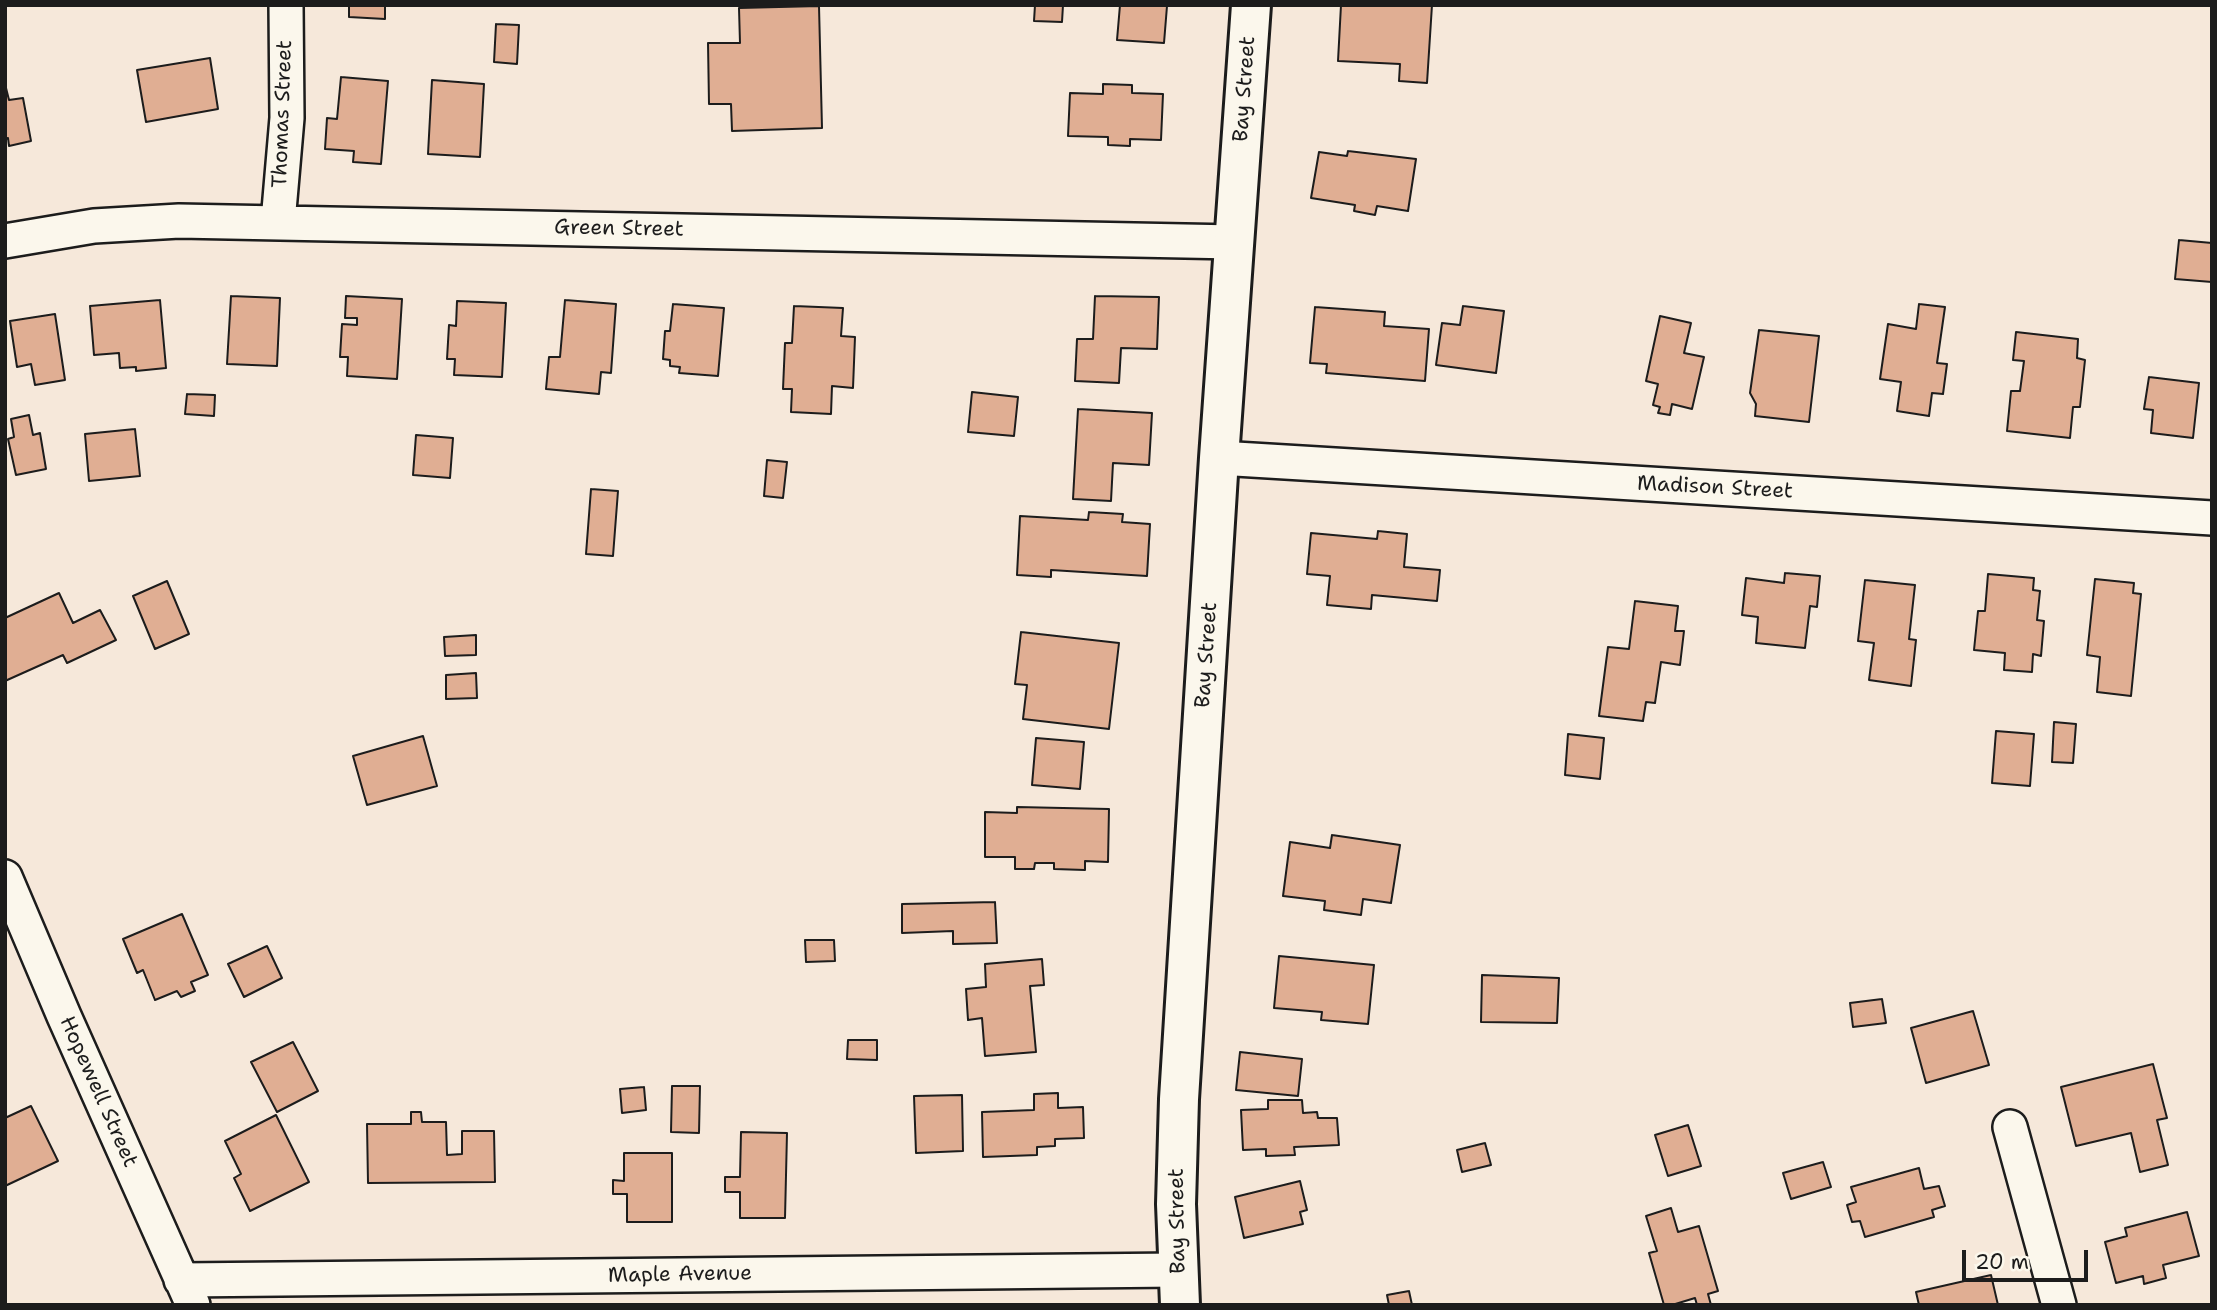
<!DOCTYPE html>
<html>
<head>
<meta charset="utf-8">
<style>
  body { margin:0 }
  #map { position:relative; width:2217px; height:1310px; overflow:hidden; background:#f6e8da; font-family:"Shantell Sans",sans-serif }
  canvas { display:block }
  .frame { position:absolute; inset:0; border:7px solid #1c1c1c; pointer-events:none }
  .scale { position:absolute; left:1962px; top:1250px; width:126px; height:32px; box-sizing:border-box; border:4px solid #1c1c1c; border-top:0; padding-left:9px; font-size:21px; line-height:24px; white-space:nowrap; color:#1c1c1c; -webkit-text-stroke:5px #fbf7ec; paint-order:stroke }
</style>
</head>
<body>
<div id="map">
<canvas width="2217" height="1310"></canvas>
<div class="frame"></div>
<div class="scale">20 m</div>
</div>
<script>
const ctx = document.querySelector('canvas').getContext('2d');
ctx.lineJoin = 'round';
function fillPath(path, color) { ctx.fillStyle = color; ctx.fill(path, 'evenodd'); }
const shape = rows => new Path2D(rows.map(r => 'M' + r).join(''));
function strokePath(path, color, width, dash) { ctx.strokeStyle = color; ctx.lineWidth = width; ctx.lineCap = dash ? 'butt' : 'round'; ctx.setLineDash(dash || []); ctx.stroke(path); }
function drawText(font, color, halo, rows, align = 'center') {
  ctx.font = font + ' "Shantell Sans",sans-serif'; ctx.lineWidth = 5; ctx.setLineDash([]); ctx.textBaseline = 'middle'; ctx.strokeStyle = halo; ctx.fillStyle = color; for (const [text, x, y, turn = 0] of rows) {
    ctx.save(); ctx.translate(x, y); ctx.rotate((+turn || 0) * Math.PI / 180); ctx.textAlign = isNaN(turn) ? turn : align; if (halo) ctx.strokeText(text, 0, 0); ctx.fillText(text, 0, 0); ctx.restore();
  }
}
const building = shape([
  [349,5,385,5,385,19,349,17,349,5],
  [1035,5,1063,5,1062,22,1034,21,1035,5],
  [1120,5,1174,5,1167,6,1164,43,1117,40,1120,5],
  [1341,5,1432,5,1427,83,1399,81,1400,64,1338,61,1341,5],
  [819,6,822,128,732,131,731,104,709,104,708,43,740,43,739,8,819,6],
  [496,24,519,25,517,64,494,62,496,24],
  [210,58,218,109,146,122,137,70,210,58],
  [341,77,388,81,381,164,353,162,354,151,325,149,327,118,337,119,341,77],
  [432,80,484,84,480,157,428,154,432,80],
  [5,84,9,100,23,98,31,141,9,146,8,138,5,139,5,84],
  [1103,84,1132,85,1132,93,1163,94,1161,140,1130,139,1130,146,1108,145,1108,137,1068,136,1070,93,1103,94,1103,84],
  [1348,151,1416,159,1408,211,1377,206,1375,215,1354,211,1355,205,1311,198,1319,152,1347,156,1348,151],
  [2179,240,2212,243,2212,282,2175,279,2179,240],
  [231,296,280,298,277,366,227,364,231,296],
  [346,296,402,299,397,379,347,376,348,357,340,357,342,324,357,325,357,318,345,318,346,296],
  [1095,296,1159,297,1157,349,1121,348,1119,383,1075,381,1077,339,1093,339,1095,296],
  [160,300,166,368,136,371,136,367,120,368,119,353,94,355,90,306,160,300],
  [565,300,616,304,611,373,601,372,599,394,546,389,549,357,560,357,565,300],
  [457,301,506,303,502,377,454,375,455,359,447,359,449,325,456,326,457,301],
  [673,304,724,308,718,376,679,373,680,367,670,366,670,360,663,359,665,331,670,331,673,304],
  [1919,304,1945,307,1937,363,1947,364,1943,394,1932,393,1929,416,1897,411,1901,382,1880,379,1888,324,1916,329,1919,304],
  [794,306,843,308,841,336,855,337,853,388,832,386,831,414,791,412,792,389,783,389,785,343,792,343,794,306],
  [1463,306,1504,311,1496,373,1436,365,1442,323,1460,325,1463,306],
  [1315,307,1385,312,1384,326,1429,329,1425,381,1326,373,1327,364,1310,363,1315,307],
  [55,314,65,380,35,385,31,364,17,367,10,321,55,314],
  [1660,316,1691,323,1684,353,1704,357,1692,409,1672,404,1670,415,1658,413,1660,407,1653,405,1658,384,1646,381,1660,316],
  [1759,330,1819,336,1809,422,1755,416,1756,404,1750,393,1759,330],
  [2016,332,2078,339,2077,358,2085,360,2080,407,2073,407,2070,438,2007,431,2011,391,2020,391,2024,361,2013,360,2016,332],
  [2149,377,2199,383,2193,438,2151,433,2153,410,2144,409,2149,377],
  [972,392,1018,397,1014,436,968,432,972,392],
  [187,394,215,395,214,416,185,414,187,394],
  [1078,409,1152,413,1149,465,1113,463,1111,501,1073,499,1078,409],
  [29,415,33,435,40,433,46,469,16,475,8,439,14,437,11,419,29,415],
  [135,429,140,476,89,481,85,434,135,429],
  [416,435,453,438,450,478,413,475,416,435],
  [767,460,787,462,783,498,764,496,767,460],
  [591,489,618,491,613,556,586,554,591,489],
  [1089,512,1123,514,1122,522,1150,524,1147,576,1051,570,1051,577,1017,575,1020,516,1088,520,1089,512],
  [1378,531,1407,534,1404,567,1440,570,1437,601,1372,595,1371,609,1327,605,1330,576,1307,574,1311,533,1377,539,1378,531],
  [1785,573,1820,576,1817,607,1810,606,1805,648,1756,643,1758,617,1742,615,1746,578,1784,583,1785,573],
  [1988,574,2034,578,2033,590,2040,591,2037,620,2044,621,2041,656,2033,654,2032,672,2004,670,2005,653,1974,650,1978,611,1985,611,1988,574],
  [2095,579,2134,583,2133,593,2141,594,2131,696,2097,692,2100,657,2087,655,2095,579],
  [1865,580,1915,585,1909,639,1916,640,1911,686,1869,680,1874,643,1858,641,1865,580],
  [167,581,189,634,155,649,133,596,167,581],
  [59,593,73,623,100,610,116,640,67,663,63,655,5,681,5,618,59,593],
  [1635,601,1678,606,1675,631,1684,631,1680,665,1661,662,1655,703,1646,702,1643,721,1599,716,1608,647,1629,649,1635,601],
  [1021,632,1119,643,1109,729,1023,719,1027,685,1015,684,1021,632],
  [476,635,476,655,445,656,444,637,476,635],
  [476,673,477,698,446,699,446,675,476,673],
  [2054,722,2076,724,2073,763,2052,762,2054,722],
  [1996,731,2034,734,2030,786,1992,783,1996,731],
  [1568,734,1604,738,1600,779,1565,775,1568,734],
  [423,736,437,786,367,805,353,756,423,736],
  [1036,738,1084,742,1080,789,1032,785,1036,738],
  [1017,807,1109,809,1108,862,1085,861,1085,870,1054,869,1054,863,1035,863,1034,869,1015,869,1015,857,985,857,985,812,1017,813,1017,807],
  [1332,835,1400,845,1391,903,1363,899,1361,915,1324,910,1325,901,1283,896,1290,842,1330,848,1332,835],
  [995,902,997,943,953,944,953,931,902,933,902,904,995,902],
  [182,914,208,975,191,982,195,991,181,997,177,991,155,1000,143,970,137,973,123,939,182,914],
  [805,940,834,940,835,961,806,962,805,940],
  [267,946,282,978,244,997,228,964,267,946],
  [1279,956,1374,965,1368,1024,1321,1020,1322,1012,1274,1008,1279,956],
  [1042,959,1044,985,1030,986,1036,1052,985,1056,982,1018,968,1020,966,989,986,987,985,964,1042,959],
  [1482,975,1559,978,1557,1023,1481,1022,1482,975],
  [1882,999,1886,1023,1853,1027,1850,1003,1882,999],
  [1973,1011,1989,1065,1926,1083,1911,1028,1973,1011],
  [848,1040,877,1040,877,1060,847,1059,848,1040],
  [293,1042,318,1091,277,1112,251,1062,293,1042],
  [1240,1052,1302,1059,1298,1096,1236,1090,1240,1052],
  [2153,1064,2167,1118,2157,1120,2168,1165,2140,1172,2131,1133,2076,1146,2061,1087,2153,1064],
  [672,1086,700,1086,699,1133,671,1132,672,1086],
  [644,1087,646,1110,622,1113,620,1089,644,1087],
  [1058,1093,1058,1108,1083,1107,1084,1138,1055,1139,1055,1146,1037,1147,1037,1155,983,1157,982,1112,1034,1110,1034,1094,1058,1093],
  [962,1095,963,1151,916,1153,914,1096,962,1095],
  [1268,1100,1302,1100,1303,1113,1317,1112,1318,1118,1337,1118,1339,1145,1294,1147,1295,1155,1266,1156,1266,1149,1243,1150,1241,1110,1268,1109,1268,1100],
  [31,1106,58,1161,5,1186,5,1118,31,1106],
  [411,1112,421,1112,422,1122,446,1122,447,1155,462,1154,462,1131,494,1131,495,1182,368,1183,367,1124,411,1124,411,1112],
  [276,1115,309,1182,250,1211,234,1178,241,1174,225,1141,276,1115],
  [1688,1125,1701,1166,1668,1176,1655,1135,1688,1125],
  [741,1132,787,1133,785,1218,740,1218,740,1192,725,1192,725,1177,740,1177,741,1132],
  [1485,1143,1491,1165,1462,1172,1457,1150,1485,1143],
  [624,1153,672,1153,672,1222,627,1222,627,1194,613,1194,613,1180,624,1181,624,1153],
  [1823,1162,1831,1187,1791,1199,1783,1173,1823,1162],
  [1919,1168,1924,1189,1939,1186,1945,1206,1932,1210,1934,1217,1865,1237,1860,1221,1852,1222,1847,1205,1856,1202,1851,1187,1919,1168],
  [1300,1181,1307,1210,1300,1212,1303,1224,1244,1238,1235,1197,1300,1181],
  [1671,1208,1678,1232,1699,1226,1718,1291,1708,1294,1711,1305,1697,1305,1695,1298,1672,1305,1664,1305,1649,1253,1657,1251,1646,1216,1671,1208],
  [2187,1212,2199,1256,2163,1265,2166,1278,2144,1284,2143,1276,2116,1283,2105,1242,2127,1236,2125,1228,2187,1212],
  [1991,1275,1998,1305,1919,1305,1916,1292,1991,1275],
  [1409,1291,1412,1305,1389,1305,1387,1295,1409,1291]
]);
fillPath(building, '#e0ae93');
strokePath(building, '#1c1c1c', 2);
const street = shape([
  [278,222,287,118,286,5],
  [5,241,94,226,179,221,1235,242],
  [1219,458,2212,518],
  [5,877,64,1016,193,1305],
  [2010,1127,2059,1305],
  [181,1280,1178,1270]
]);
const secondary = shape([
  [1180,1305,1176,1204,1179,1099,1219,458,1251,5]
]);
strokePath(street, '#1c1c1c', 38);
strokePath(secondary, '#1c1c1c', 44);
strokePath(street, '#fbf7ec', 33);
strokePath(secondary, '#fbf7ec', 38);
drawText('21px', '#1c1c1c', '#fbf7ec', [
  ["Bay Street",1245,89,-86],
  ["Thomas Street",283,114,-88],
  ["Green Street",619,229,1],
  ["Madison Street",1715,488,3],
  ["Bay Street",1207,655,-86],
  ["Hopewell Street",98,1092,66],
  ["Bay Street",1178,1221,-91],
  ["Maple Avenue",680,1275,-1]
]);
</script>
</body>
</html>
